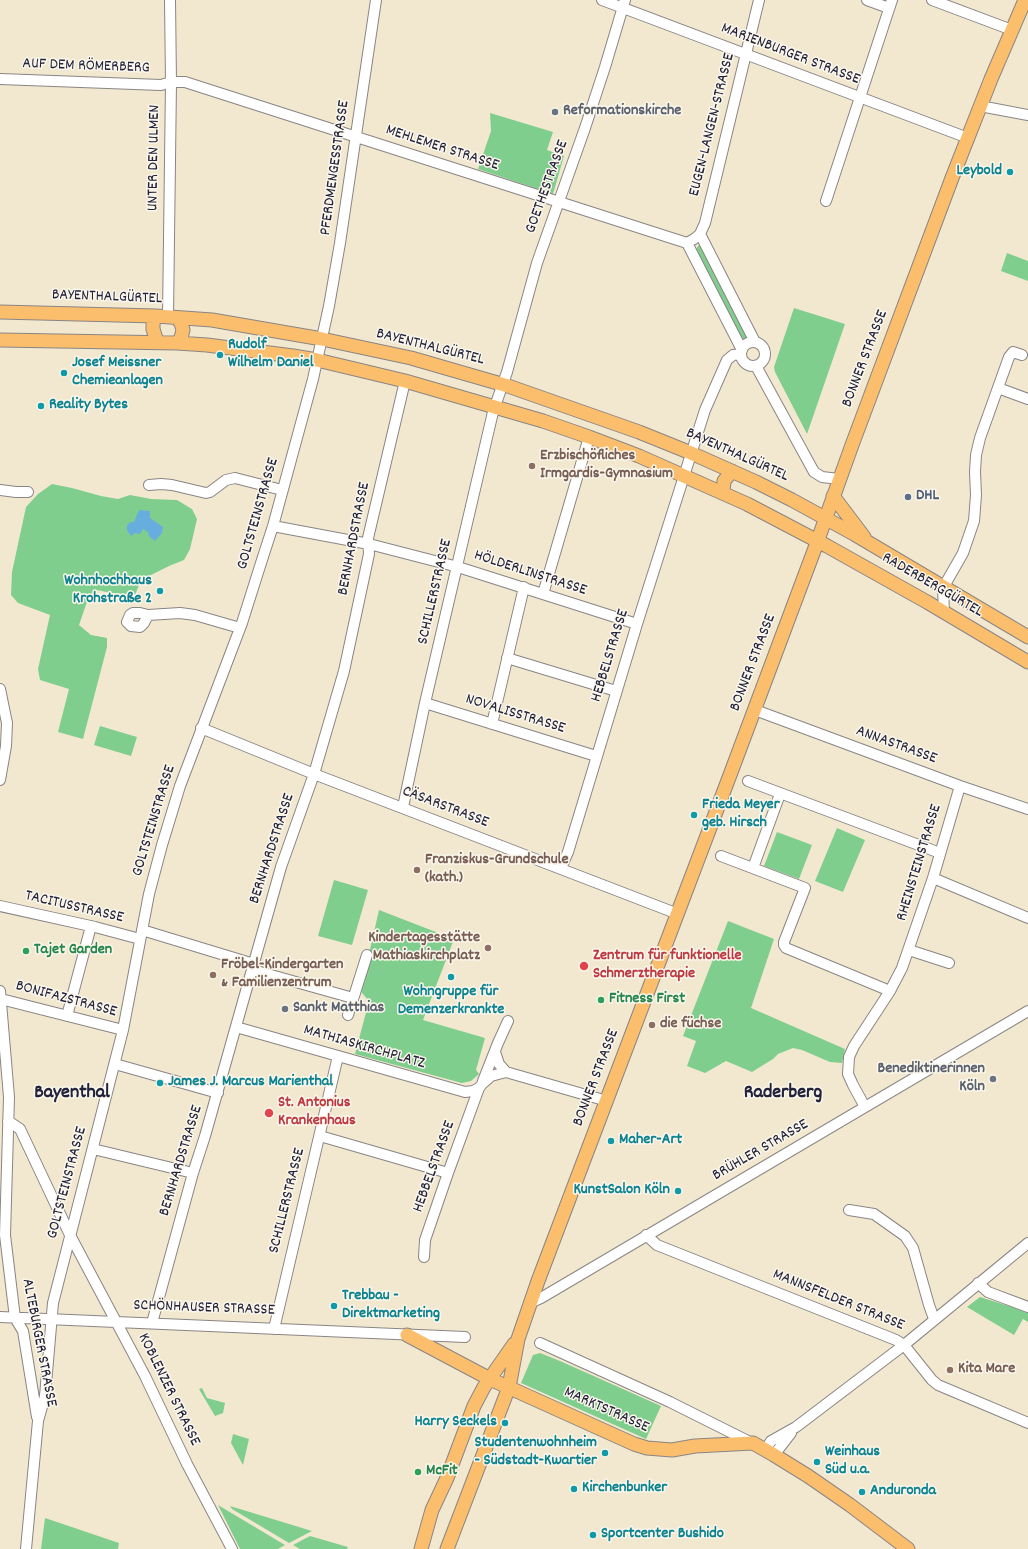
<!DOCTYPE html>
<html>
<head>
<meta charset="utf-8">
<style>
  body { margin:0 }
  canvas { display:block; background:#f2e8cf }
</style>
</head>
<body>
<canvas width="1028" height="1549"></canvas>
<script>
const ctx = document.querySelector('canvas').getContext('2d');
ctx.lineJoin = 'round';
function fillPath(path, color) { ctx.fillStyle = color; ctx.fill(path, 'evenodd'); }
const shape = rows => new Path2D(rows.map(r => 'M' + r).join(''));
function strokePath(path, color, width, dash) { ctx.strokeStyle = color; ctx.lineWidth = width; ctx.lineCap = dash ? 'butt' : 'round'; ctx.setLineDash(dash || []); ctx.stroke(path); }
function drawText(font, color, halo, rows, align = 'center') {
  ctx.font = font + ' Dekko,sans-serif'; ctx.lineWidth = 3; ctx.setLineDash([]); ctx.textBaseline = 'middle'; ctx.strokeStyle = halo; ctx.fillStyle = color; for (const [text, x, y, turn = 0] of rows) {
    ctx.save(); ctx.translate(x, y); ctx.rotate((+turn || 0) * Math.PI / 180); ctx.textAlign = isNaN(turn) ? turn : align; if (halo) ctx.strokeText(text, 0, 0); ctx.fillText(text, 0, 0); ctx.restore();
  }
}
fillPath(shape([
  [490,113,553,132,547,150,564,156,553,194,478,169,491,131],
  [699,245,702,245,750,340,744,343,696,249],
  [1007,253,1028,261,1028,281,1001,271],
  [794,308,845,324,807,434,775,372,774,367],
  [52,484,72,488,101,496,118,499,130,495,151,499,177,500,192,509,197,519,190,549,184,560,169,566,141,580,135,595,111,593,97,590,89,596,79,625,91,635,107,638,107,647,83,739,58,732,69,689,40,680,38,669,50,615,18,603,11,595,12,572,26,507,38,494],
  [100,726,137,737,131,756,94,745],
  [837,828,865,840,843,892,815,881],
  [777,832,812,845,799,879,764,866],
  [334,880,368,890,352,945,318,936],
  [379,910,454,939,423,1020,485,1038,476,1070,479,1074,471,1081,462,1083,458,1082,355,1054,369,1001,362,993,361,989],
  [728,921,774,939,751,1008,845,1049,842,1063,830,1062,802,1050,793,1048,778,1054,773,1059,752,1072,726,1061,705,1073,687,1066,696,1041,683,1036],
  [980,1297,1028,1312,1028,1322,1023,1319,1014,1335,967,1307],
  [540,1353,560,1361,661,1406,646,1439,521,1383,533,1355],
  [202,1388,207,1398,225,1403,223,1413,215,1416,199,1389],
  [233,1434,249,1439,243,1465,231,1443],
  [218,1505,285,1545,278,1549,240,1549],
  [230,1506,312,1531,289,1543,232,1509],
  [45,1518,119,1543,118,1549,41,1549],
  [310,1536,348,1547,347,1549,300,1549,293,1545]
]), '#80ce8e');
fillPath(shape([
  [139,510,150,511,150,518,163,527,162,533,155,541,149,536,148,532,143,529,140,534,135,533,131,536,127,530,127,525,131,522,134,522]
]), '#67addd');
const minor = shape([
  [602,0,968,138],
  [867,0,889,8],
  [932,0,1012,30],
  [0,79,161,85,171,82,185,82,687,243,694,239,700,234,705,223,759,0],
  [980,106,1028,115],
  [826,201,892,0],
  [700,234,755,342],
  [687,243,742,350],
  [168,317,171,82,170,0],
  '741 354a12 12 0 1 1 24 0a12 12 0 1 1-24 0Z',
  [756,366,814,472,822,477,839,479],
  [998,388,1028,399],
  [149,485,161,484,172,485,206,493,210,492,226,480,235,478,282,490],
  [0,490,16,492,28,492],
  [273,526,369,544,458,567,637,624],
  [543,594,589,437],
  [944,612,943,588,963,553,974,521,976,495,975,472,976,455,980,438,1009,357,1013,352,1022,355],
  [148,615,144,623,140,627,131,626,127,622,130,615,133,613,140,613,148,615,180,613,195,615,240,628],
  [507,658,616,691],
  [0,689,7,723,6,746,0,780],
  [425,703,596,756],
  [755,710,960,786,1028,809],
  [492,724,524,587],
  [201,728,314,774,678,914],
  [748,781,940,853],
  [403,807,425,703,493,412,507,372,537,263,585,128,605,67,625,0],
  [721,856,805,888,784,942,784,945,786,948,890,991],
  [561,868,568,852,637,624,705,410,727,360,733,355,741,354],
  [753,868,780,794],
  [933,878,1028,918],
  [0,906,95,927,140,939],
  [142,930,254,964],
  [909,950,949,963],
  [253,970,353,998],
  [0,991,9,1097,5,1235,15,1318,23,1331,37,1417],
  [1,999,123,1030],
  [348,1015,367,955],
  [67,1016,91,926],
  [236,1027,465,1092,473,1091,479,1088,482,1084,491,1076,506,1072,607,1101],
  [495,1052,499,1064,506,1072],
  [115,1064,218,1093],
  [483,1081,498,1043,508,1021],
  [865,1107,853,1085,848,1074,849,1057,854,1046,890,991,902,968,933,878,960,786],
  [8,1121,20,1129,70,1235,145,1376,187,1464,232,1549],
  [320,1136,448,1173],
  [93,1149,193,1173],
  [849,1210,874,1214,905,1236,913,1248,929,1305,933,1316,935,1319],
  [646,1235,657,1245,896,1340,904,1345,932,1380,938,1385,1028,1423],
  [424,1257,425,1240,448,1173,479,1088],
  [978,1283,988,1292,1028,1307],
  [530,1303,541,1298,1028,1011],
  [0,1317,465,1337],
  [152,1323,193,1173,205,1136,281,867,314,774,344,671,369,554,368,538,405,381],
  [274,1329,338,1056],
  [540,1343,670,1402,752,1443],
  [765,1450,771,1441,796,1427,904,1345,1028,1243],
  [774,1455,791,1433],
  [26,1549,38,1421,45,1396,53,1303,123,1030,149,894,162,845,180,786,242,623,261,563,273,526,313,379,329,306,340,243,376,0]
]);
const major = shape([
  [0,312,156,316,212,320,322,339,411,358,508,386,639,432,691,453,756,482,792,500,854,534,1028,637],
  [156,316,153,323,153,329,157,342],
  [0,340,177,343,207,345,293,356,317,360,405,381,543,421,589,437,639,456,747,504,827,546,927,602,1028,662],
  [177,343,181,338,183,330,181,323,177,318],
  [723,492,724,481,732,471],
  [833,496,864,537],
  [407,1335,490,1379,634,1444,647,1448,672,1450,695,1446,753,1443,774,1455,808,1476,850,1505,908,1549],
  [421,1549,432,1510,447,1478,474,1406,484,1387,514,1344],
  [447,1549,509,1387,518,1339,538,1281,730,775,815,548,852,445,952,178,991,79,1025,0]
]);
strokePath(minor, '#8a8585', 12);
strokePath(major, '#8a8585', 15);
strokePath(minor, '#fff', 10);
strokePath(major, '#fabe6d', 13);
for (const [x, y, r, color] of [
  [555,112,4,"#6b7280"],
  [1010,172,4,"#0f9aa8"],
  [220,355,4,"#0f9aa8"],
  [64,373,4,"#0f9aa8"],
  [41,406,4,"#0f9aa8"],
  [532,466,4,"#8d6e63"],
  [908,497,4,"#5c6f8a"],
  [160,591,4,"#0f9aa8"],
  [694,815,4,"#0f9aa8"],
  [417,870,4,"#8d6e63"],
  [488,948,4,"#8d6e63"],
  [26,951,4,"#2e9e5b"],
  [584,966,5,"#e0444e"],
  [213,975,4,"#8d6e63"],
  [451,977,4,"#0f9aa8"],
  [601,1000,4,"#2e9e5b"],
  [285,1009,4,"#6b7280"],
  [652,1025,4,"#8d6e63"],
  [993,1079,4,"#6b7280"],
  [160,1083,4,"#0f9aa8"],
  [269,1113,5,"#e0444e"],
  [611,1141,4,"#0f9aa8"],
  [678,1191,4,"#0f9aa8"],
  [334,1306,4,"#0f9aa8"],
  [950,1370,4,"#8d6e63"],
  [505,1423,4,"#0f9aa8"],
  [605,1453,4,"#0f9aa8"],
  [817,1462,4,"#0f9aa8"],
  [418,1472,4,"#2e9e5b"],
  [574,1489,4,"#0f9aa8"],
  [862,1492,4,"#0f9aa8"],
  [593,1535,4,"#0f9aa8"]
]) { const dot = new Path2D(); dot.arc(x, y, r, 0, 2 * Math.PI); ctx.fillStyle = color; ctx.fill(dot); strokePath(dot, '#fbf7ec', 1.5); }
drawText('16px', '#22223b', '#fbf7ec', [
  ["MARIENBURGER STRASSE",790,55,21],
  ["AUF DEM RÖMERBERG",86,67,2],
  ["EUGEN-LANGEN-STRASSE",713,125,-76],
  ["MEHLEMER STRASSE",442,149,18],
  ["UNTER DEN ULMEN",155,158,-89],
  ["PFERDMENGESSTRASSE",336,168,-82],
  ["GOETHESTRASSE",548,187,-70],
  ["BAYENTHALGÜRTEL",107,298,2],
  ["BAYENTHALGÜRTEL",430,348,14],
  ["BONNER STRASSE",866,359,-69],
  ["BAYENTHALGÜRTEL",737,456,24],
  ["GOLTSTEINSTRASSE",259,514,-74],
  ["BERNHARDSTRASSE",355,539,-79],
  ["HÖLDERLINSTRASSE",530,574,18],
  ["RADERBERGGÜRTEL",932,586,30],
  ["SCHILLERSTRASSE",436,592,-77],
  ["HEBBELSTRASSE",611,656,-73],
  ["BONNER STRASSE",754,663,-69],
  ["NOVALISSTRASSE",515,715,17],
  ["ANNASTRASSE",896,746,20],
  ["CÄSARSTRASSE",445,808,21],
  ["GOLTSTEINSTRASSE",155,821,-73],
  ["BERNHARDSTRASSE",273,849,-72],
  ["RHEINSTEINSTRASSE",920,863,-73],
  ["TACITUSSTRASSE",74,908,13],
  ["BONIFAZSTRASSE",66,1000,15],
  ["MATHIASKIRCHPLATZ",364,1048,16],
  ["BONNER STRASSE",597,1078,-69],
  ["BRÜHLER STRASSE",761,1151,-30],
  ["BERNHARDSTRASSE",182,1161,-73],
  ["HEBBELSTRASSE",435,1167,-70],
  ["GOLTSTEINSTRASSE",68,1183,-75],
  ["SCHILLERSTRASSE",288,1201,-76],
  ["MANNSFELDER STRASSE",838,1301,22],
  ["SCHÖNHAUSER STRASSE",204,1309,2],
  ["ALTEBURGER STRASSE",38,1343,79],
  ["KOBLENZER STRASSE",168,1390,64],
  ["MARKTSTRASSE",606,1411,24]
]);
drawText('bold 16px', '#5b616d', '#fbf7ec', [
  ["Reformationskirche",563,112],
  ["Sankt Matthias",293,1009],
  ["Benediktinerinnen",985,1070,"right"],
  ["Köln",985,1088,"right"]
], 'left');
drawText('bold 16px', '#0d838f', '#fbf7ec', [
  ["Leybold",1002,172,"right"],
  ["Rudolf",228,346],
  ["Wilhelm Daniel",228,364],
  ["Josef Meissner",72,364],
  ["Chemieanlagen",72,382],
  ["Reality Bytes",49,406],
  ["Wohnhochhaus",152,582,"right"],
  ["Krohstraße 2",152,600,"right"],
  ["Frieda Meyer",702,806],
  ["geb. Hirsch",702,824],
  ["Wohngruppe für",451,993,"center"],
  ["Demenzerkrankte",451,1011,"center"],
  ["James J. Marcus Marienthal",168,1083],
  ["Maher-Art",619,1141],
  ["KunstSalon Köln",670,1191,"right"],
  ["Trebbau -",342,1297],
  ["Direktmarketing",342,1315],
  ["Harry Seckels",497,1423,"right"],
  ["Studentenwohnheim",597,1444,"right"],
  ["- Südstadt-Kwartier",597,1462,"right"],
  ["Weinhaus",825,1453],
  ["Süd u.a.",825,1471],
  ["Kirchenbunker",582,1489],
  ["Anduronda",870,1492],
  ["Sportcenter Bushido",601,1535]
], 'left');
drawText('bold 16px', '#785e54', '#fbf7ec', [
  ["Erzbischöfliches",540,457],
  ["Irmgardis-Gymnasium",540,475],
  ["Franziskus-Grundschule",425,861],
  ["(kath.)",425,879],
  ["Kindertagesstätte",480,939,"right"],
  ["Mathiaskirchplatz",480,957,"right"],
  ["Fröbel-Kindergarten",221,966],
  ["& Familienzentrum",221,984],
  ["die füchse",660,1025],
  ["Kita Mare",958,1370]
], 'left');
drawText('bold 16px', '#4e5e75', '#fbf7ec', [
  ["DHL",916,497]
], 'left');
drawText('bold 16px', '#27864d', '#fbf7ec', [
  ["Tajet Garden",34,951],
  ["Fitness First",609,1000],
  ["McFit",426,1472]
], 'left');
drawText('bold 16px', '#be3a42', '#fbf7ec', [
  ["Zentrum für funktionelle",593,957],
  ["Schmerztherapie",593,975],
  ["St. Antonius",278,1104],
  ["Krankenhaus",278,1122]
], 'left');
drawText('bold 20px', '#22223b', '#fbf7ec', [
  ["Bayenthal",72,1094],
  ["Raderberg",783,1094]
]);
</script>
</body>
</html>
